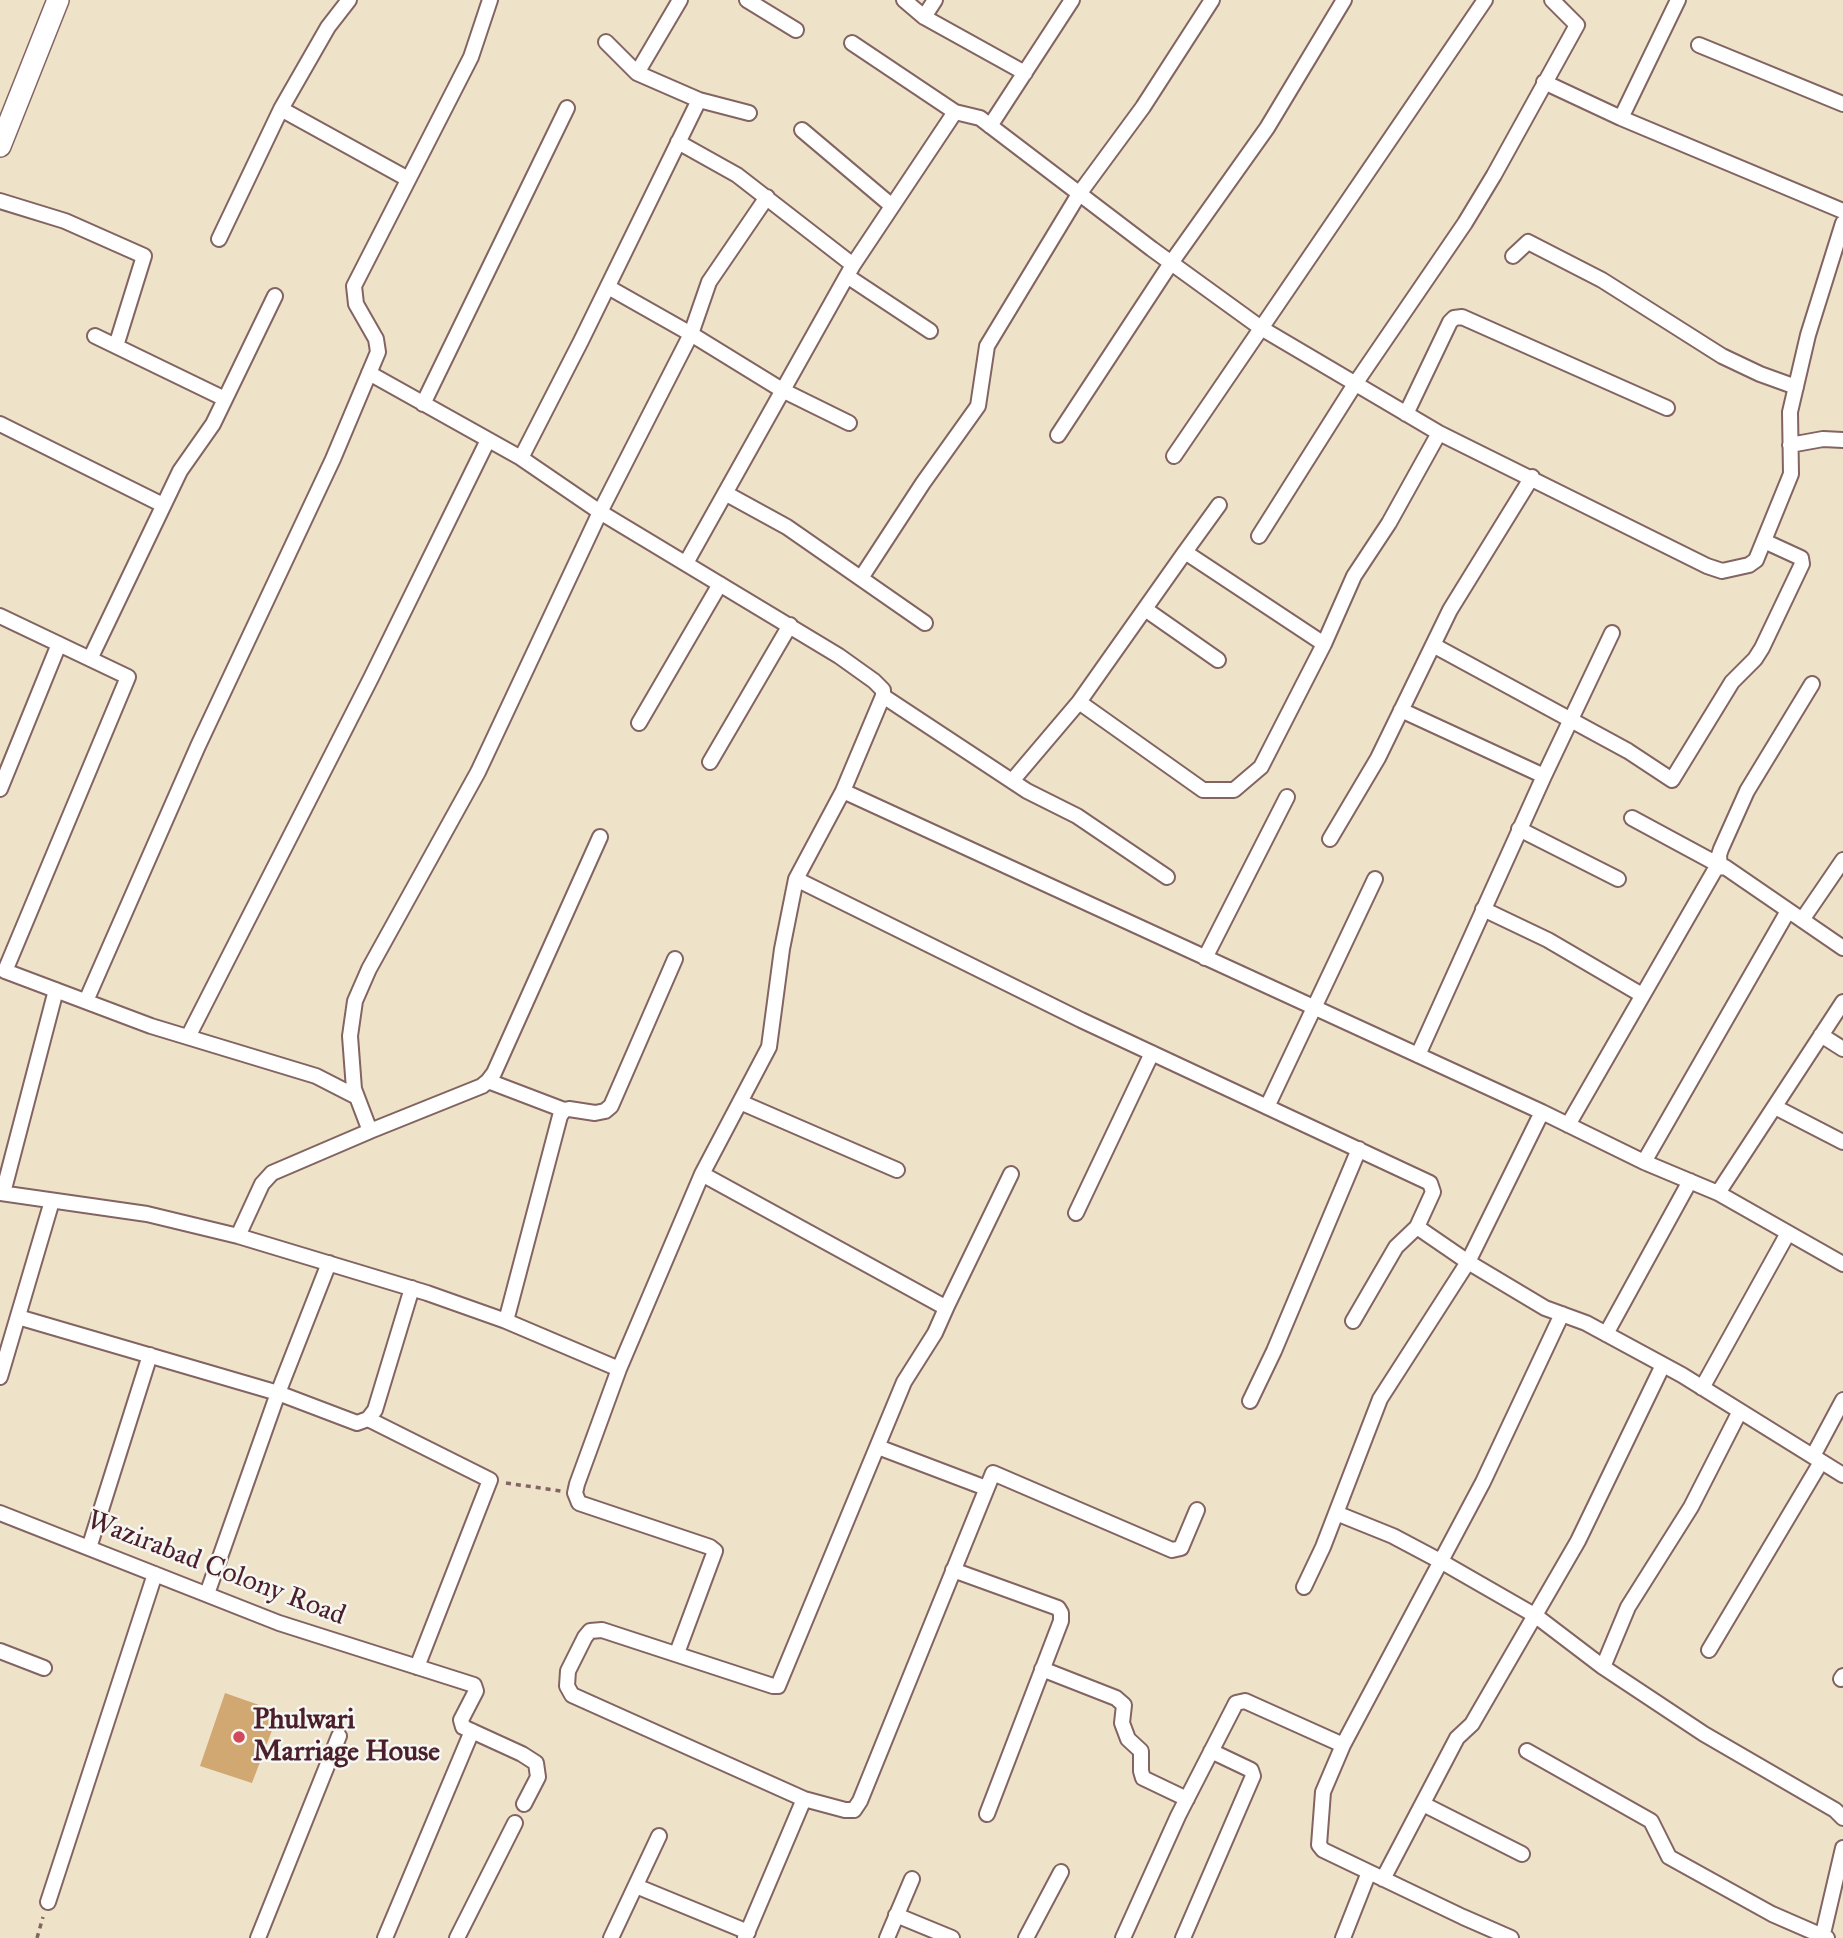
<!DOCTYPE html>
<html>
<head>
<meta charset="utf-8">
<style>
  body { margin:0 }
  canvas { display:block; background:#eee3c8 }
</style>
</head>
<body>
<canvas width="1843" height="1938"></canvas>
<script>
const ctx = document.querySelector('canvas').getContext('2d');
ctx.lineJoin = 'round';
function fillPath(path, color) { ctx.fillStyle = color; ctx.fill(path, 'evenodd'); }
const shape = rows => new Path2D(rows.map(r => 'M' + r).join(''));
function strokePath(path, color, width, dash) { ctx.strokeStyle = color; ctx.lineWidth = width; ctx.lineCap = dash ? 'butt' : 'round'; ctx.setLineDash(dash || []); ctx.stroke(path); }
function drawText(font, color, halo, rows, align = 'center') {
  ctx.font = font + ' "IM FELL Great Primer",serif'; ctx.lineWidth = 5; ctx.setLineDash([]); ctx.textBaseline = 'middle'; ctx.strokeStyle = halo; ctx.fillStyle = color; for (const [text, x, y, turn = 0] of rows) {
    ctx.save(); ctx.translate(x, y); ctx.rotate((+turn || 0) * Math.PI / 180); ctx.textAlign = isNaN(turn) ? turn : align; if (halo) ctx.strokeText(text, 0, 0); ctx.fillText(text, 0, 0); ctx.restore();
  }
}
fillPath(shape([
  [225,1693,279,1712,252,1783,200,1766]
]), '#d1a871');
const street = shape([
  [747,0,796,30],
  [904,0,924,17,1025,73],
  [924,17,935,0],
  [606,42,637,73,699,100,749,113],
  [852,43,955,112,980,118,1152,249,1261,328,1439,433,1707,566,1722,571,1749,565,1756,560,1791,474,1790,412,1808,335,1843,223],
  [1699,45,1843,104],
  [637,73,680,0],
  [1544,82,1621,118,1843,211],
  [281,109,408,179],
  [1621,118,1678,0],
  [990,126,1072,0],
  [802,130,892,206],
  [678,142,737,175,853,265],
  [0,201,65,221,144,256,116,346],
  [219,239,281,109,328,27,349,0],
  [1513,256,1528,242,1602,280,1722,356,1760,374,1796,387],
  [847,276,930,331],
  [608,287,691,334,782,390,849,423],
  [95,336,225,399],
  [369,373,521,458,581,341,699,100],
  [423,404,567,108],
  [1406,414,1450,322,1454,318,1462,317,1667,408],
  [0,424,163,505],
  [1058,435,1171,263,1267,128,1344,0],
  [1790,445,1823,439,1843,440],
  [1174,456,1485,0],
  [521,458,600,512,691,334,709,282,767,197],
  [725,493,787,527,925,623],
  [1259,536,1355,384,1465,223,1494,175,1577,25,1552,0],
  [1185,552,1219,505],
  [686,563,853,265,955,112],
  [861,578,923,483,978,406,987,346,1079,194,1143,107,1212,0],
  [1145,609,1218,660],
  [0,616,128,677,5,971,151,1026,316,1076,357,1097],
  [1433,645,1628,751,1672,780,1732,682,1755,659,1762,648,1802,564,1801,558,1764,541],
  [90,659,180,471,213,424,275,296],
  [1079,702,1203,790,1234,790,1261,767,1324,644,1354,576,1389,523,1439,433],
  [1401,710,1544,776],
  [639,723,720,584],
  [710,762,790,625],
  [1012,781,1079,702,1185,552,1324,644],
  [0,789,59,644],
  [843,791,1542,1112,1644,1162,1718,1193,1843,1264],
  [1632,818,1719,865,1716,868],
  [1519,829,1618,879],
  [1330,839,1378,758,1450,610,1532,477],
  [1720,867,1719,855,1721,849,1747,791,1812,684],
  [796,879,1081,1020,1430,1183,1433,1192,1417,1227,1468,1262,1545,1308,1586,1323,1682,1375,1843,1475],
  [1483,909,1548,940,1642,995],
  [1802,920,1843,860],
  [1205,958,1287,797],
  [86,1001,198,746,333,459,378,352,376,339,356,304,354,286,471,57,490,0],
  [1821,1035,1843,1049],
  [188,1037,371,678,488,440],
  [1418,1055,1544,776,1612,633],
  [488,1081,564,1110],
  [740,1102,897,1170],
  [1267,1107,1375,879],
  [1775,1107,1843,1142],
  [1568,1125,1716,868,1725,867,1843,948],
  [370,1131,482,1086,488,1081,494,1073,600,837],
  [1644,1162,1788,911],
  [702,1174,941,1305,947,1306,1011,1174],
  [0,1193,147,1214,238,1236,262,1184,272,1173,370,1131,354,1089,350,1036,355,1001,369,969,478,772,600,512,839,656,874,681,883,690,883,696,1027,791,1077,816,1167,877],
  [3,1193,56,990],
  [1718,1193,1843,1002],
  [1076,1213,1152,1053],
  [238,1236,427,1293,506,1321,619,1369],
  [18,1317,278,1393,357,1423,368,1419,375,1410,412,1288],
  [506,1321,560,1116,564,1110,569,1109,595,1113,605,1111,611,1106,675,959],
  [1353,1321,1396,1247,1417,1227],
  [1606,1334,1690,1181],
  [0,1377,52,1201],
  [1702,1388,1788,1233],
  [1250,1401,1274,1351,1359,1149],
  [1740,1411,1691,1507,1628,1607,1603,1667,1704,1734,1835,1810,1843,1818],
  [368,1419,490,1480,417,1667],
  [878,1447,986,1488],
  [1813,1456,1843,1400],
  [0,1513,279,1623,474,1685,476,1691,461,1720,463,1727,522,1754,536,1763,538,1777,524,1804],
  [1336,1513,1393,1536,1442,1562,1536,1616,1603,1667],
  [89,1548,150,1355],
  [953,1570,1058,1608,1061,1613,1061,1621,987,1814],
  [1304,1587,1323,1547,1380,1399,1468,1262,1542,1112],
  [207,1594,278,1393,329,1263],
  [1709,1650,1821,1462],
  [0,1651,44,1668],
  [677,1653,715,1551,710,1547,579,1503,575,1493,577,1484,619,1369,702,1174,769,1047,782,949,796,879,843,791,883,696],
  [1042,1669,1116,1698,1124,1705,1122,1723,1128,1739,1141,1751,1141,1771,1143,1778,1187,1799],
  [1841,1679,1843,1676],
  [1527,1751,1651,1821,1669,1857,1772,1914,1827,1938],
  [804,1799,572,1695,567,1686,568,1671,585,1637,590,1631,602,1630,773,1686,778,1686,904,1382,935,1333,947,1306],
  [1423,1804,1522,1854],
  [1383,1879,1457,1738,1472,1724,1578,1541,1663,1365],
  [636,1886,748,1932],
  [48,1902,155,1574],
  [896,1915,952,1938],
  [258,1938,339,1736],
  [385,1938,472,1731],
  [457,1938,515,1823],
  [611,1938,659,1836],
  [745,1938,804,1799,845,1810,854,1810,860,1801,993,1473,1172,1550,1181,1548,1197,1510],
  [887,1938,912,1879],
  [1026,1938,1061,1872],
  [1123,1938,1178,1816,1236,1703,1245,1701,1343,1745],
  [1183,1938,1253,1776,1251,1770,1211,1751],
  [1343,1938,1369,1872],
  [1511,1938,1463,1917,1323,1850,1319,1845,1323,1792,1343,1745,1483,1482,1562,1314],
  [1822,1938,1843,1848]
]);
const secondary = shape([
  [0,146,58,0]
]);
strokePath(street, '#836462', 18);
strokePath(secondary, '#836462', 24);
strokePath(shape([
  [506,1483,561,1491],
  [37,1938,43,1917]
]), '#836462', 3.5, [5, 5]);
strokePath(street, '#fff', 14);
strokePath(secondary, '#fff', 21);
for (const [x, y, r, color] of [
  [239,1737,7,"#d1495b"]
]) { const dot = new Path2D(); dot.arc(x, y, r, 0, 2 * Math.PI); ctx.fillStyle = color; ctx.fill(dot); strokePath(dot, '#f6f6f2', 2.5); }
drawText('28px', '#4a1f2b', '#f6f6f2', [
  ["Wazirabad Colony Road",216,1569,21]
]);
drawText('bold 28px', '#4a1f2b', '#f6f6f2', [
  ["Phulwari",253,1721],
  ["Marriage House",253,1753]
], 'left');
</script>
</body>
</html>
